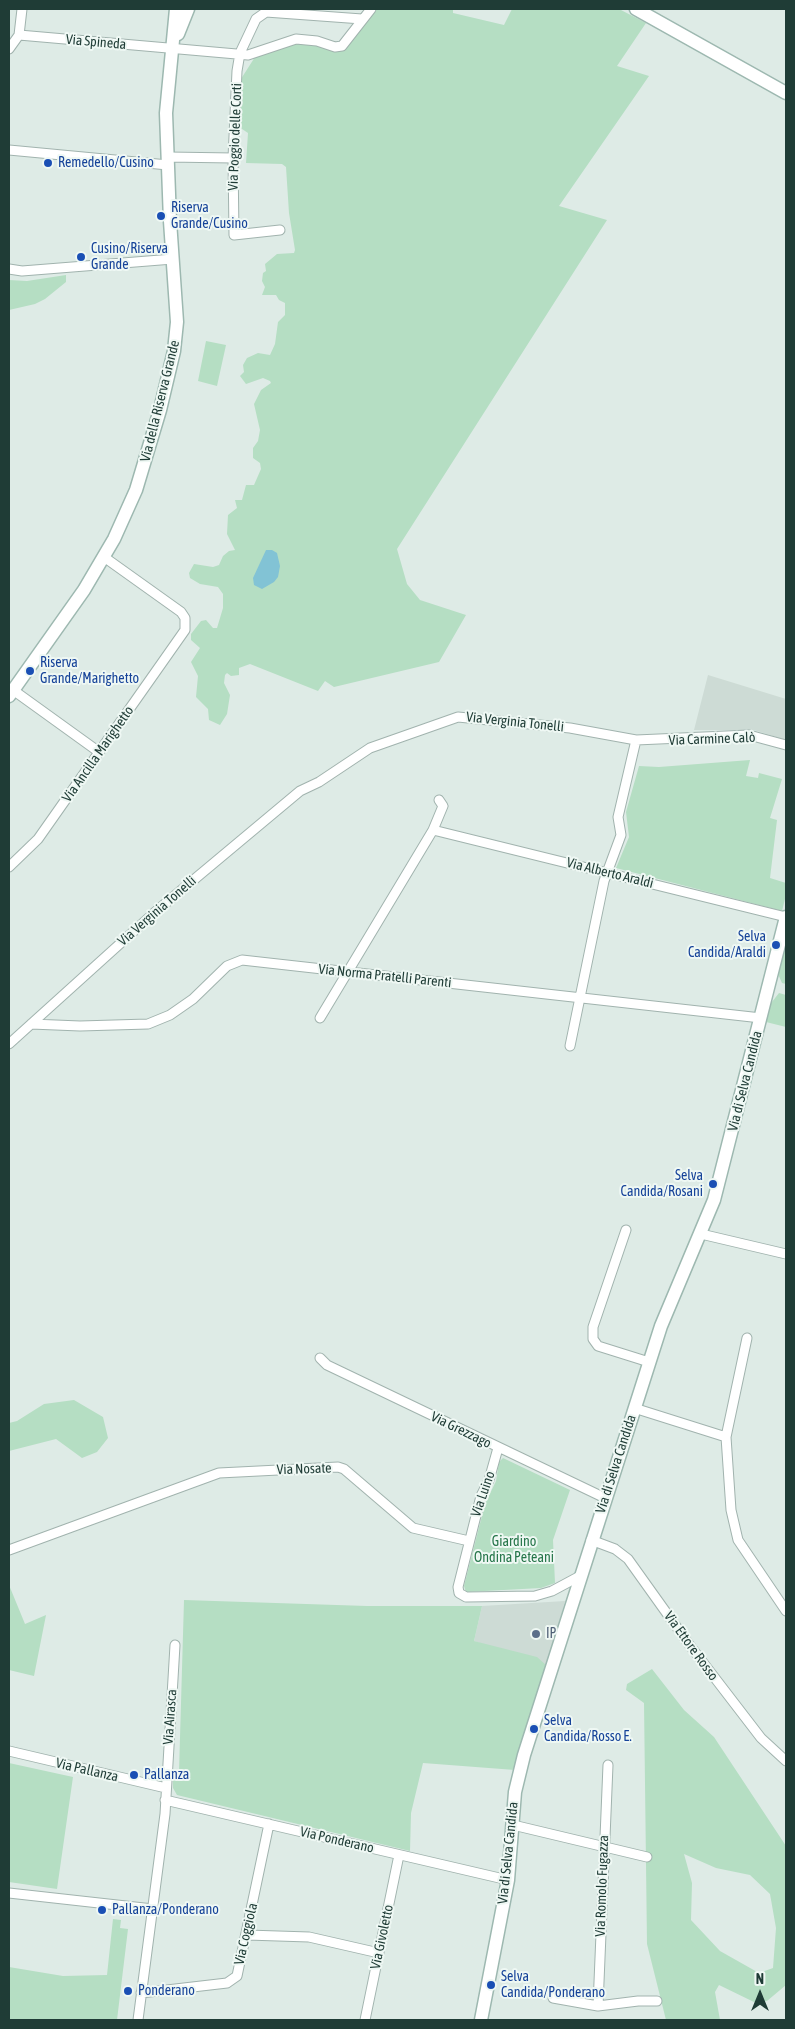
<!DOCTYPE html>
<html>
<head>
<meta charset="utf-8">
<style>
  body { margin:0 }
  #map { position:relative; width:795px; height:2029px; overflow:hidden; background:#deebe6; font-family:"Asap Condensed",sans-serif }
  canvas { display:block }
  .frame { position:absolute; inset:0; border:10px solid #1f3c36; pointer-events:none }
  .north { position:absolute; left:735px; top:1969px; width:50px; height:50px; -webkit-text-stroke:4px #eff8f4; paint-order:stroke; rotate:0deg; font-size:14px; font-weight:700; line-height:20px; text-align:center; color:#1f3c36 }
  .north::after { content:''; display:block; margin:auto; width:18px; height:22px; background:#1f3c36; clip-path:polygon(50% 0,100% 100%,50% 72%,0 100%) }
</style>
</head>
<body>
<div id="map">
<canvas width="795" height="2029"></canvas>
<div class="frame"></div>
<div class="north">N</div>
</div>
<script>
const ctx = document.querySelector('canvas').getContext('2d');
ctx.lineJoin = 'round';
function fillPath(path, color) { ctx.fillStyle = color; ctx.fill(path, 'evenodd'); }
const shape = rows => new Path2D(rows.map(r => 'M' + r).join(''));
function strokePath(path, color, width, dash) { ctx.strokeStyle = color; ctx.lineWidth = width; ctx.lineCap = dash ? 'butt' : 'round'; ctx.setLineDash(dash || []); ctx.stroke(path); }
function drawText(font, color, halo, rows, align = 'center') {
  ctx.font = font + ' "Asap Condensed",sans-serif'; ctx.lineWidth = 4; ctx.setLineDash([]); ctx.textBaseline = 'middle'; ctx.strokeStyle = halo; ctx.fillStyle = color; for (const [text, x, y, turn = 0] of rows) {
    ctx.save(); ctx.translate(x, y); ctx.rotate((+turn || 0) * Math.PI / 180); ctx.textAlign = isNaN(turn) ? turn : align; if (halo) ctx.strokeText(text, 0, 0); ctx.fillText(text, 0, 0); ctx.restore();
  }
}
fillPath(shape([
  [708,675,786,699,786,740,754,730,694,730],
  [565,1601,547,1666,474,1641,482,1606]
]), '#cddbd5');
fillPath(shape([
  [374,9,453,9,453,13,504,25,512,9,619,9,646,23,617,66,649,76,559,206,607,220,397,549,407,584,420,600,466,615,439,662,334,687,325,681,318,691,250,664,239,668,239,675,231,676,227,673,225,675,224,683,230,695,227,714,220,725,209,720,208,709,196,697,198,676,191,662,200,648,191,640,191,634,201,621,206,620,213,628,217,628,223,608,223,594,218,587,200,584,190,578,189,573,194,564,213,567,219,565,223,556,229,551,235,550,227,534,228,515,237,508,235,500,242,500,246,485,254,485,261,469,260,463,253,458,253,448,258,441,260,430,254,404,261,390,271,383,270,381,263,378,246,384,240,376,244,372,243,365,247,358,258,353,270,355,275,344,278,322,285,315,285,303,279,300,276,295,262,295,265,287,262,281,263,273,266,271,265,264,277,254,294,253,295,250,289,213,286,167,282,164,246,163,248,133,242,129,238,121,239,82,255,57,266,48,318,38,328,40,339,47],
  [66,275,66,282,45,299,35,304,9,310,9,280,27,281],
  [206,341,226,345,217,386,198,381],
  [750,760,746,776,758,778,759,773,782,779,770,818,777,820,770,878,786,883,786,895,782,911,616,868,629,837,626,812,639,766,659,767],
  [785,948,786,948,786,984,782,983,778,974],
  [779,993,786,995,786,1027,766,1022,768,1007],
  [74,1400,103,1417,108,1438,97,1452,82,1458,56,1439,9,1451,9,1423,17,1421,44,1404],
  [503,1458,570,1490,553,1540,555,1583,541,1588,466,1592,464,1586,485,1504,496,1481,499,1462],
  [9,1585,25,1624,46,1615,34,1676,9,1670],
  [184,1600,367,1606,482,1606,474,1641,537,1657,547,1666,515,1770,423,1763,411,1813,410,1851,177,1795,173,1788,173,1776,179,1772],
  [652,1669,684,1710,714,1737,786,1846,786,1985,767,2001,756,2003,719,1985,715,1992,720,2020,666,2020,647,1944,644,1703,626,1690,627,1684],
  [684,1854,716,1868,750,1875,770,1894,776,1928,773,1968,759,1973,720,1951,691,1920,692,1883],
  [9,1763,73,1777,57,1889,9,1882],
  [113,1919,121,1920,120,1928,128,1929,117,2020,9,2020,9,1967,63,1976,107,1975]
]), '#b5dec3');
fillPath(shape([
  [266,550,272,550,277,553,280,566,278,577,274,582,262,589,254,585,253,578]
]), '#82c3d5');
const street = shape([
  [19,35,248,55,296,39,317,41,335,47,342,46,371,9],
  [9,49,19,35,22,9],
  [9,150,168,165],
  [168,157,233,158],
  [280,230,234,235,233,158,237,71,240,53,256,19,266,12,362,19],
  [9,269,22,271,173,259],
  [13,690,99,752],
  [636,740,749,735,786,745],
  [433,830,443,806,439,800],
  [9,867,38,839,185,630,185,618,181,612,104,557],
  [320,1018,433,830,786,917],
  [31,1024,80,1026,148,1024,170,1015,193,999,227,966,242,960,761,1018],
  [9,1044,154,913,300,791,319,782,370,748,458,717,570,728,636,740,618,817,621,835,604,881,570,1046],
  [626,1230,593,1327,593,1339,598,1346,649,1362],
  [701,1234,786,1254],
  [747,1338,726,1437,731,1510,738,1540,786,1611],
  [320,1358,327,1365,605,1498],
  [634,1408,726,1437],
  [498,1448,489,1480,481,1496,458,1587,459,1593,466,1597,535,1596,552,1591,580,1576],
  [591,1540,615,1549,628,1559,688,1643,761,1738,786,1761],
  [9,1550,219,1473,338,1467,344,1469,413,1528,469,1541],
  [9,1751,166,1788],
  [165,1800,508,1880],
  [513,1825,647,1857],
  [9,1893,153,1909],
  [247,1935,309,1937,379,1953],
  [141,1993,227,1983,237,1976,269,1824],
  [553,1998,598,2006,638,2001,657,2001],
  [598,2006,608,1765],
  [138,2020,165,1814,175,1645],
  [365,2020,399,1855]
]);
const secondary = shape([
  [636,9,786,93],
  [178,34,188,9],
  [9,696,84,590,114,539,136,490,160,410,174,351,177,322,170,221,166,113,176,9],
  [481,2020,508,1880,515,1792,524,1755,661,1326,714,1200,786,917]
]);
strokePath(street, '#a1b3ae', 11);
strokePath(secondary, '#9db8b0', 15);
strokePath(street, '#fff', 9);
strokePath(secondary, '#fff', 12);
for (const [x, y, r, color] of [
  [48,163,5,"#1a4fb4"],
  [161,216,5,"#1a4fb4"],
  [81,257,5,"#1a4fb4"],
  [30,671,5,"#1a4fb4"],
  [776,945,5,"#1a4fb4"],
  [713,1184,5,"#1a4fb4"],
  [536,1634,5,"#5c6f8a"],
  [534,1729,5,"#1a4fb4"],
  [134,1775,5,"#1a4fb4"],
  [102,1910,5,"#1a4fb4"],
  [491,1985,5,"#1a4fb4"],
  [128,1991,5,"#1a4fb4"]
]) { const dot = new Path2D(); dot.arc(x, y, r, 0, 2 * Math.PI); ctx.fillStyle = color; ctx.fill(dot); strokePath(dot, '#eff8f4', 2); }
drawText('14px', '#1f3c36', '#eff8f4', [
  ["Via Spineda",96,42,5],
  ["Via Poggio delle Corti",235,137,-88],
  ["Via della Riserva Grande",160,401,-76],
  ["Via Verginia Tonelli",515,722,6],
  ["Via Carmine Calò",712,739,-2],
  ["Via Ancilla Marighetto",98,754,-55],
  ["Via Alberto Araldi",610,873,14],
  ["Via Verginia Tonelli",157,911,-41],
  ["Via Norma Pratelli Parenti",385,976,6],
  ["Via di Selva Candida",745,1081,-76],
  ["Via Grezzago",461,1430,26],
  ["Via di Selva Candida",616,1464,-72],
  ["Via Nosate",304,1469,-2],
  ["Via Luino",483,1494,-71],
  ["Via Ettore Rosso",691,1646,54],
  ["Via Airasca",170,1717,-86],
  ["Via Pallanza",87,1770,13],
  ["Via Ponderano",337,1840,13],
  ["Via di Selva Candida",508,1853,-84],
  ["Via Romolo Fugazza",602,1886,-88],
  ["Via Coggiola",246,1934,-77],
  ["Via Givoletto",382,1937,-78]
]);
drawText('14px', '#164399', '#eff8f4', [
  ["Remedello/Cusino",58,163],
  ["Riserva",171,208],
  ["Grande/Cusino",171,224],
  ["Cusino/Riserva",91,249],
  ["Grande",91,265],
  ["Riserva",40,663],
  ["Grande/Marighetto",40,679],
  ["Selva",766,937,"right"],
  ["Candida/Araldi",766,953,"right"],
  ["Selva",703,1176,"right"],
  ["Candida/Rosani",703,1192,"right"],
  ["Selva",544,1721],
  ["Candida/Rosso E.",544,1737],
  ["Pallanza",144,1775],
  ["Pallanza/Ponderano",112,1910],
  ["Selva",501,1977],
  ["Candida/Ponderano",501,1993],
  ["Ponderano",138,1991]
], 'left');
drawText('14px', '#26764a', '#eff8f4', [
  ["Giardino",514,1542],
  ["Ondina Peteani",514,1558]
]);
drawText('14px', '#4e5e75', '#eff8f4', [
  ["IP",546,1634]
], 'left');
</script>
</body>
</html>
